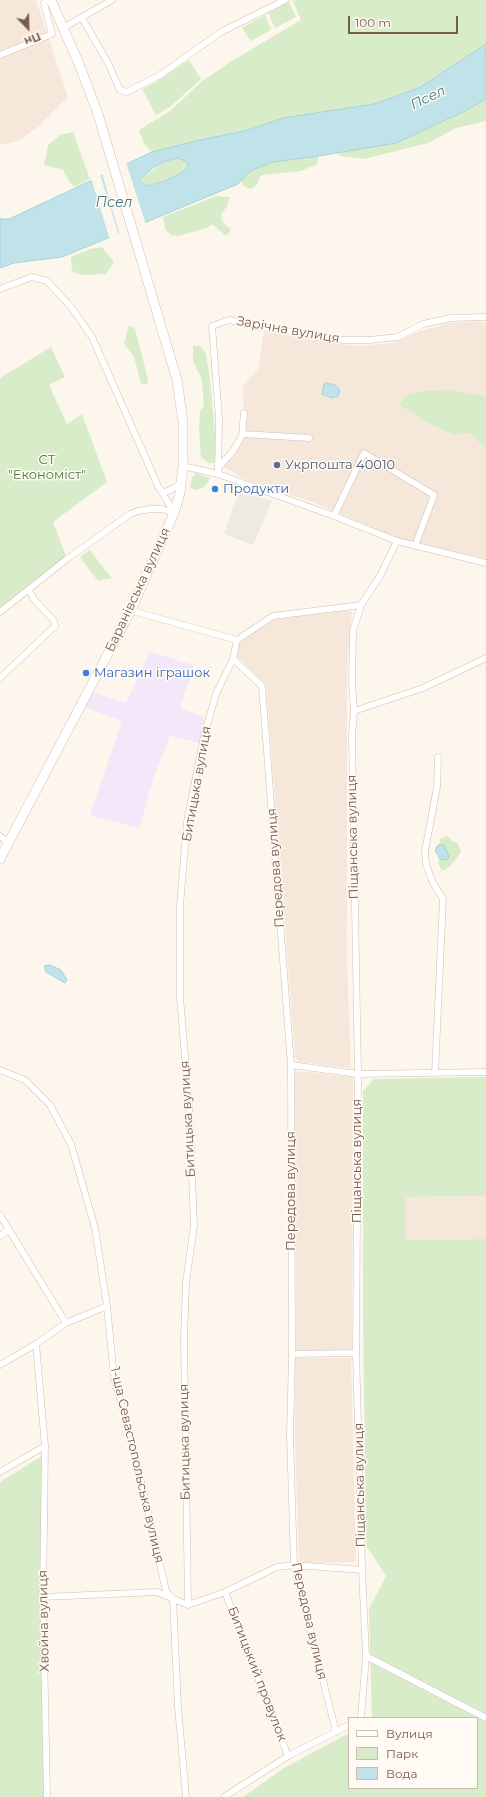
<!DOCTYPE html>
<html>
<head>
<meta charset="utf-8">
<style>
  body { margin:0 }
  #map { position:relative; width:486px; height:1797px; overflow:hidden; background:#fdf6ec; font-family:Montserrat,sans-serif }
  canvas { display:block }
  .legend { position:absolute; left:348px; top:1717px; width:130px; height:72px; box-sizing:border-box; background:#fffaf3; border:1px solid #cabbb1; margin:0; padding:5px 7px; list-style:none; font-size:12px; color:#7a5c4d }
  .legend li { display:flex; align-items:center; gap:8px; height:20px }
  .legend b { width:20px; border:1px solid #cabbb1 }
  .north { position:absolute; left:8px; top:8px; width:40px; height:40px; -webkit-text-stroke:3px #fffaf3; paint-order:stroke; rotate:157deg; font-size:11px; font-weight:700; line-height:16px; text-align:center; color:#7a5c4d }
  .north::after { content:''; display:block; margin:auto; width:14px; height:18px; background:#7a5c4d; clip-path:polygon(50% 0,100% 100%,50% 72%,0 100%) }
  .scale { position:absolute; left:348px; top:16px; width:110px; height:18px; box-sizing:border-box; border:2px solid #7a5c4d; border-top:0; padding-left:5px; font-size:12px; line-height:14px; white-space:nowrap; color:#7a5c4d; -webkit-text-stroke:3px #fffaf3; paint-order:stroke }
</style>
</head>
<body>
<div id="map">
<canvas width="486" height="1797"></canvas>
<ul class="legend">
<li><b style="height:5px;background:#fff"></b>Вулиця</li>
<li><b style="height:11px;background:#d8ecc9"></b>Парк</li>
<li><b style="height:11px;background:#bfe3e8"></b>Вода</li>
</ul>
<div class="north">Пн</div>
<div class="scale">100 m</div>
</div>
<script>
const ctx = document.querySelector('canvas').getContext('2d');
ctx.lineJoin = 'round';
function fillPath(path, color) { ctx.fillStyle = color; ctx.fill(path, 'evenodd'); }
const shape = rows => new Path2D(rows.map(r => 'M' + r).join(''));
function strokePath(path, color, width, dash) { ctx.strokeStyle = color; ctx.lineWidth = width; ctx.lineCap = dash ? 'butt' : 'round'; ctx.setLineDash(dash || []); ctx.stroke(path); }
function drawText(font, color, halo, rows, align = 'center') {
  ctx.font = font + ' Montserrat,sans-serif'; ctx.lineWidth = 3; ctx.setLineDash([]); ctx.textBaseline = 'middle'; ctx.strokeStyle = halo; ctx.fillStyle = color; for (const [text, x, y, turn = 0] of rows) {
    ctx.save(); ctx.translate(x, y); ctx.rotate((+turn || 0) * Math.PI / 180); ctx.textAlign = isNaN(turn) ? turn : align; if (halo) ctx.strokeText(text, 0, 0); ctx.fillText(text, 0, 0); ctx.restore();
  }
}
fillPath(shape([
  [0,0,36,0,68,97,39,126,19,141,0,145],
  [473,321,486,323,486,396,453,390,425,422,455,435,471,433,481,445,486,448,486,559,397,538,315,503,247,480,224,467,238,445,244,432,243,386,258,369,264,332,357,346,392,343,421,331,448,323],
  [333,611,352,611,347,668,347,961,351,1068,299,1062,295,1057,266,684,237,657,239,641,271,620],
  [295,1071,353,1077,352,1351,296,1350],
  [486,1196,486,1239,406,1240,406,1197],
  [295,1358,351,1358,356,1562,299,1563,295,1435]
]), '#f5e8da');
fillPath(shape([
  [239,491,272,501,253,545,224,534]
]), '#efe9e4');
fillPath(shape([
  [150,652,194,665,180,708,204,717,200,743,170,736,155,774,139,828,90,815,122,721,84,707,93,692,126,703]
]), '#f3e8fa');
fillPath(shape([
  [296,0,486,0,486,44,420,88,374,104,283,118,248,130,196,141,152,152,144,144,139,130,170,111,201,82,230,62,301,20,293,1],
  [289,2,296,17,275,28,268,13],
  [265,15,271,30,251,41,242,28],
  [189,60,201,79,170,107,156,115,142,89,156,82],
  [486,99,486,121,456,128,428,143,364,159,340,156,338,152,396,143,463,112],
  [73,132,90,179,74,187,69,181,63,170,44,165,48,145,60,135],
  [319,156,317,164,301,171,262,175,259,178,257,185,250,189,244,186,241,181,250,171,273,162],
  [178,158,189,163,184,167,180,174,162,182,145,186,139,180,166,161],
  [216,196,230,197,227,206,221,215,222,221,231,230,226,236,212,224,207,228,178,236,171,235,165,229,163,217],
  [102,247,114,262,106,274,82,275,72,271,71,257,90,249],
  [129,325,135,329,143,359,148,381,146,385,141,383,134,357,124,344],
  [193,346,200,346,206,354,210,379,215,435,216,460,214,463,208,463,201,457,199,431,200,412,204,405,202,380,193,361],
  [51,347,65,377,49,385,67,424,82,414,107,482,53,522,67,559,0,612,0,378],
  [453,390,486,396,486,448,481,445,471,433,455,435,425,422,400,405,404,396,422,391],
  [197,473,210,478,208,482,204,487,197,490,190,488,192,477],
  [90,550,105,570,112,578,98,581,80,557],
  [447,836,454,842,457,842,461,852,450,867,442,871,438,863,439,858,441,860,446,859,442,845,437,846,440,842,440,839],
  [486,1077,486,1196,406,1197,406,1240,486,1239,486,1797,243,1797,284,1768,349,1733,349,1788,477,1788,477,1718,372,1718,369,1609,386,1576,366,1545,363,1309,363,1091,374,1079],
  [42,1456,40,1592,44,1797,0,1797,0,1482]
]), '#d8ecc9');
const water = shape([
  [486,44,486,99,463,112,396,143,319,156,273,162,250,171,238,184,62,257,14,263,0,268,0,219,9,219,152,152,196,141,248,130,283,118,374,104,419,88,486,44],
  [178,158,189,163,180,174,162,182,146,186,139,180,153,168,166,161,178,158],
  [327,383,335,385,340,390,338,396,332,398,322,394,324,384,327,383],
  [442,845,444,845,449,856,448,859,441,860,435,851,437,846,442,845],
  [50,965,61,970,67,980,65,983,46,972,44,966,50,965]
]);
fillPath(water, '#bfe3e8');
strokePath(water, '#a5d3da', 1);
fillPath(shape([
  [126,162,146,225,120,236,102,173],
  [100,174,119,236,110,240,91,178]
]), '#fdf6ec');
const minor = shape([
  [82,18,108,63,120,90,127,92,160,75,221,32,285,0],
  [63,28,112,0],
  [0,55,52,34,44,3,48,0],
  [0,289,32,277,47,281,71,307,92,337,158,486,162,492,168,491,174,488,182,482],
  [243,434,309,438],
  [183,466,218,474,334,516,397,541,486,563],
  [218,468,233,451,242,436,244,413],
  [218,474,219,418,212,326,229,320,261,327,344,340,369,340,398,337,423,324,451,318,486,317],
  [162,492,174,513],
  [334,516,364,453,434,495,415,546],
  [361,605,353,631,352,683,354,711,352,736,358,1074,356,1353,362,1570,366,1656,361,1718],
  [131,610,136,612,237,640,273,616,361,605,380,576,397,541],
  [0,612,67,559,130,514,138,511,151,509,162,509,174,513],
  [233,659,262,686,291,1065,292,1354,290,1435,294,1565,336,1732],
  [0,678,55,626,54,621,33,598,29,590],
  [354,711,423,688,486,658],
  [0,836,9,843],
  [291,1065,358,1074,486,1072],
  [0,1070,25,1080,50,1105,71,1144,95,1228,107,1306,114,1377,133,1446,166,1591,173,1599,178,1707,186,1797],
  [435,1073,443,899,432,881,426,864,425,851,437,787,438,757],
  [0,1215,66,1323],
  [0,1236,8,1230],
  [36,1344,45,1446,43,1597,47,1797],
  [292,1354,356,1353],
  [0,1365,36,1344,66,1323,107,1306],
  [0,1472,45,1446],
  [225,1592,288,1756],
  [43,1597,157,1592,188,1605,225,1592,277,1567,294,1565,362,1570],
  [188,1605,184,1337,186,1283,194,1225,189,1105,180,997,180,906,187,822,204,736,216,694,233,659,237,640],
  [366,1656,486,1718],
  [224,1797,288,1756,349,1725]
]);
const secondary = shape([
  [0,859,131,610,174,513,180,493,183,466,183,422,177,380,98,114,79,64,51,0]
]);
strokePath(minor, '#d1beb0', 7);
strokePath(secondary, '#d6c0b0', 10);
strokePath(minor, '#fff', 6);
strokePath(secondary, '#fff', 9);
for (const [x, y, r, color] of [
  [277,465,4,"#5c6f8a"],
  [215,489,4,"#3f7fe0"],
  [86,673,4,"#3f7fe0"]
]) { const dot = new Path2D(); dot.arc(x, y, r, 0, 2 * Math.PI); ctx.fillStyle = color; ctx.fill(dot); strokePath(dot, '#fffaf3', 1.5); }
drawText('13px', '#7a5c4d', '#fffaf3', [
  ["Зарічна вулиця",288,330,10],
  ["Баранівська вулиця",138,590,-65],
  ["Битицька вулиця",197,784,-80],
  ["Піщанська вулиця",353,837,-91],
  ["Передова вулиця",276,868,-94],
  ["Битицька вулиця",188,1119,-93],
  ["Піщанська вулиця",357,1161,-90],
  ["Передова вулиця",291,1191,-90],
  ["Битицька вулиця",185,1442,-91],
  ["1-ша Севастопольська вулиця",137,1465,77],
  ["Піщанська вулиця",360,1485,-91],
  ["Хвойна вулиця",44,1621,-91],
  ["Передова вулиця",309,1621,77],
  ["Битицький провулок",257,1674,69]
]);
drawText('13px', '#537a41', '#fffaf3', [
  ["СТ",47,460],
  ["\"Економіст\"",47,475]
]);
drawText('13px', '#4e5e75', '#fffaf3', [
  ["Укрпошта 40010",285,465]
], 'left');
drawText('13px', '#366cbe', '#fffaf3', [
  ["Продукти",223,489],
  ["Магазин іграшок",94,673]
], 'left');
drawText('italic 14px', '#437c86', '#fffaf3', [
  ["Псел",428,98,-26],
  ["Псел",114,203]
]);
</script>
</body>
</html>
